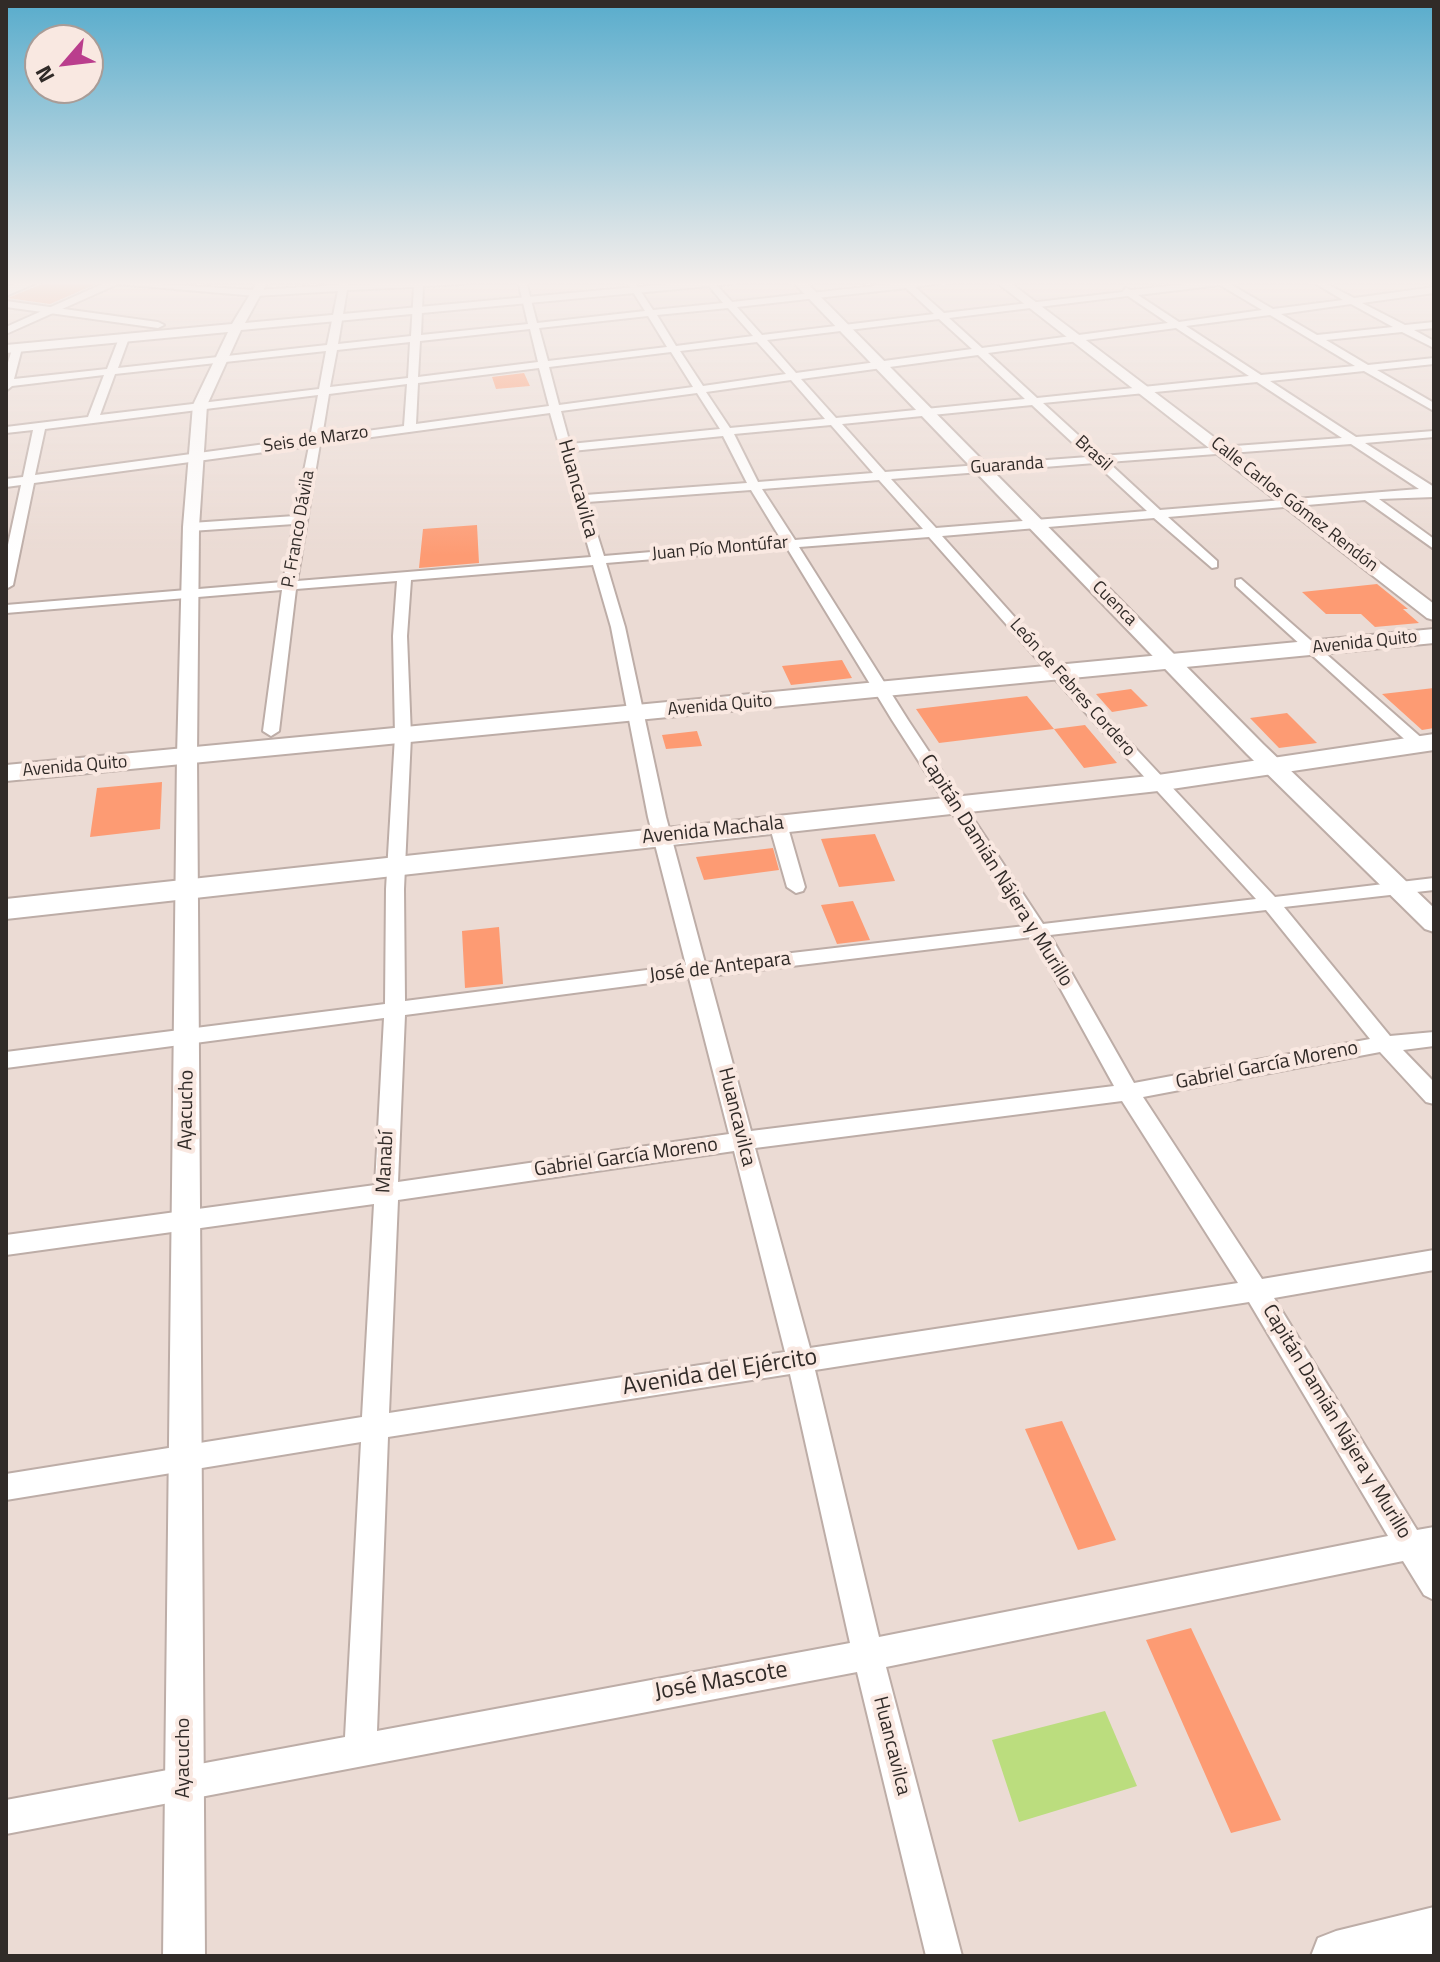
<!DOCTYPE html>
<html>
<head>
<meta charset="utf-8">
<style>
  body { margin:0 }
  #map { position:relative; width:1440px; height:1962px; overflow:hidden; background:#ebdbd4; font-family:"Titillium Web",sans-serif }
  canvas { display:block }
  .frame { position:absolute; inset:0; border:8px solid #312b28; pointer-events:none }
  .north { position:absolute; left:24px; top:24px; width:80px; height:80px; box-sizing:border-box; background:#f9e8e1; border:2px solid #a99c97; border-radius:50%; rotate:242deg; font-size:22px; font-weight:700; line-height:32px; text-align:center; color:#312b28 }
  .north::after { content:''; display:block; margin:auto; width:28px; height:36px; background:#ba3e8d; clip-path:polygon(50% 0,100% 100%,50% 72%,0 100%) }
</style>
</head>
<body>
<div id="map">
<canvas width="1440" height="1962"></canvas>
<div class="frame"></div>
<div class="north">N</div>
</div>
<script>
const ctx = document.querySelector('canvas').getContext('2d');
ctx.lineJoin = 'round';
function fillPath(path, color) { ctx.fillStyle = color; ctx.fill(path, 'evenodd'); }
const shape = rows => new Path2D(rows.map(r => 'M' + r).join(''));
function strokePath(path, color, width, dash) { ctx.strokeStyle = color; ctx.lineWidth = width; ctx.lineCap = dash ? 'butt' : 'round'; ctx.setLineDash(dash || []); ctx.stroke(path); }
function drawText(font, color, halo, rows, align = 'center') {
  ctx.font = font + ' "Titillium Web",sans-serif'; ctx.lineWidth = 8; ctx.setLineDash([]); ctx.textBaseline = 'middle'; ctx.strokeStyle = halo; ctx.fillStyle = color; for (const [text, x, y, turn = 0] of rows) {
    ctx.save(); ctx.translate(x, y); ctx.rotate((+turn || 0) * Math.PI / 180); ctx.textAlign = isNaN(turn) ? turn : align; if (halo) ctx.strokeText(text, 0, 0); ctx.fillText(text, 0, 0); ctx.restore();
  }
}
fillPath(shape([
  [1105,1711,1137,1786,1019,1822,992,1740]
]), '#bbdd7e');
fillPath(shape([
  [49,281,103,281,50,304,8,298],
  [524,373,530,386,496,389,492,377],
  [477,525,479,563,419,568,423,529],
  [1377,584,1408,609,1403,609,1419,623,1375,627,1361,614,1326,614,1302,592],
  [842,660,852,678,791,685,782,666],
  [1434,688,1434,728,1422,730,1382,694],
  [1131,689,1148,706,1112,712,1096,694],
  [1027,696,1054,729,939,743,916,709],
  [1287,713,1317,743,1279,748,1250,718],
  [1085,725,1117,763,1084,768,1054,729],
  [697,731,702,746,666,749,662,735],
  [162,782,160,829,90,837,97,788],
  [875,834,895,881,839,887,821,839],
  [773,848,779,870,704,880,696,857],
  [853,901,870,940,837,944,821,905],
  [499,927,503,984,465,988,462,931],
  [1062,1421,1116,1540,1078,1550,1025,1429],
  [1191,1628,1281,1820,1231,1833,1146,1640]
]), '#fd9b73');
const minor = shape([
  [109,281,256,290,339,285,340,281,348,281,348,285,467,281,463,284,423,286,421,335,528,324,518,281,526,281,537,323,645,311,626,281,634,281,653,310,723,303,705,281,713,281,732,302,900,283,899,281,952,281,915,287,944,313,1122,292,1126,288,1131,290,1213,281,1236,281,1230,284,1273,309,1343,300,1311,281,1321,281,1354,298,1434,287,1434,293,1362,303,1405,325,1434,322,1434,328,1414,330,1434,341,1434,348,1402,332,1326,340,1368,365,1434,358,1434,364,1377,370,1434,403,1434,411,1364,371,1270,381,1356,437,1434,431,1434,437,1365,443,1434,487,1434,497,1379,499,1434,539,1434,549,1365,500,1168,517,1217,561,1217,567,1212,568,1154,518,942,536,1062,670,1275,897,1434,878,1434,890,1284,907,1390,1036,1434,1032,1434,1046,1403,1050,1434,1082,1434,1104,1426,1102,1380,1052,1143,1097,1262,1279,1434,1250,1434,1270,1274,1298,1417,1530,1434,1527,1434,1600,1424,1595,1403,1561,886,1667,962,1956,926,1956,857,1672,6,1834,6,1800,345,1737,361,1442,6,1500,6,1474,362,1417,374,1204,6,1255,6,1235,375,1185,384,1018,6,1068,6,1052,385,1004,386,889,395,736,393,636,397,581,296,589,279,731,271,736,263,731,282,590,6,613,6,605,283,582,294,524,191,531,185,527,191,523,295,516,309,446,34,483,13,585,6,589,6,554,21,485,6,487,6,479,23,477,33,430,6,433,6,427,88,417,104,375,12,386,6,391,6,369,13,346,22,348,14,379,107,369,119,338,124,335,129,338,118,368,327,345,338,291,256,296,118,284,6,334,6,327,109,281],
  [1220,285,1262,310,1179,322,1138,295,1220,285],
  [414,287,411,336,338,344,347,290,414,287],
  [906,288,934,314,762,335,737,307,906,288],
  [1128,296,1168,323,982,348,949,318,1128,296],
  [1351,304,1393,327,1317,335,1281,314,1351,304],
  [728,308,753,336,676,346,657,315,728,308],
  [1270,315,1355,366,1261,375,1186,326,1270,315],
  [648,316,667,347,548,361,539,328,648,316],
  [939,319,972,349,796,373,767,340,939,319],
  [1176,328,1249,376,1037,398,988,353,1176,328],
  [530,329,538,362,418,377,420,341,530,329],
  [410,342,408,378,330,387,337,350,410,342],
  [757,342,786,374,703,386,680,351,757,342],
  [326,351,319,389,100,415,115,374,326,351],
  [671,352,693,387,559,405,549,367,671,352],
  [978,355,1025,399,836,418,801,379,978,355],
  [539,368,549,406,416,424,418,383,539,368],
  [791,380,825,419,730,428,706,392,791,380],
  [1257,382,1342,438,1101,456,1043,403,1257,382],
  [407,384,404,426,322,437,329,394,407,384],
  [697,393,720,429,570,444,561,411,697,393],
  [318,395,310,438,35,475,45,429,318,395],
  [1032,405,1088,457,885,472,842,424,1032,405],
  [550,413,591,557,297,581,320,444,550,413],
  [831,425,873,473,758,482,734,434,831,425],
  [723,436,747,483,585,495,572,451,723,436],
  [1351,444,1419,489,1160,510,1108,462,1351,444],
  [1095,463,1147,511,936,528,891,479,1095,463],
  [879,480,923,529,795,540,762,489,879,480],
  [751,490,782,541,604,556,587,502,751,490],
  [929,537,1052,676,1256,899,1043,924,908,720,799,547,929,537],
  [787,548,892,720,1025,926,705,963,666,817,625,627,606,563,787,548],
  [593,565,611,627,648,817,686,965,405,1001,404,889,411,736,407,636,411,580,593,565],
  [1266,910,1370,1039,1134,1083,1050,935,1266,910],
  [1032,937,1114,1086,751,1131,709,976,1032,937],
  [689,978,729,1134,398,1182,405,1015,689,978],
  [1122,1101,1238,1283,810,1348,755,1148,1122,1101],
  [734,1151,785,1352,389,1413,398,1200,734,1151],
  [1249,1302,1388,1536,879,1637,815,1370,1249,1302],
  [790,1374,850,1643,377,1731,388,1437,790,1374],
  [1241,579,1425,741,1425,747,1413,747,1236,586,1236,580,1241,579],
  [778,819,787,824,805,887,803,891,796,893,787,887,769,824,778,819]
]);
const tertiary = shape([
  [258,281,268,281,245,323,701,281,736,281,731,284,241,330,207,405,199,527,197,756,205,1956,163,1956,177,756,183,527,193,405,228,332,6,353,6,345,232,324,258,281],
  [6,301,158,322,164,325,158,328,6,307,6,301]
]);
const secondary = shape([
  [792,281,805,281,1263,744,1434,908,1434,932,1425,929,1247,754,792,281],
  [995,281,1008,281,1434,604,1434,620,1427,618,995,281],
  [1434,1907,1434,1956,1311,1956,1318,1938,1336,1931,1434,1907]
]);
const primary = shape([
  [22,281,41,281,6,296,6,287,22,281],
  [1434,629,1434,643,6,781,6,765,1434,629],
  [1434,734,1434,750,1158,791,6,919,6,899,1158,775,1434,734]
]);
strokePath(minor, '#bdada7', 4);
strokePath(tertiary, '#bdada7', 4);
strokePath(secondary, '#bdada7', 4);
strokePath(primary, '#bdada7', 4);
fillPath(minor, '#fff');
fillPath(tertiary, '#fff');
fillPath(secondary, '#fff');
fillPath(primary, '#fff');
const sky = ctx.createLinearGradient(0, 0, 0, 555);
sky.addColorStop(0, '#58accc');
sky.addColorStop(0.51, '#f6efec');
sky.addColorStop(1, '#f6efec00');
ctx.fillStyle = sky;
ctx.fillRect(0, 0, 1440, 555);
drawText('18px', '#312b28', '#f9e8e1', [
  ["Seis de Marzo",316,440,-8],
  ["Brasil",1093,454,42],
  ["Guaranda",1007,466,-4],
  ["Calle Carlos Gómez Rendón",1294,505,38],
  ["P. Franco Dávila",299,529,-80],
  ["Juan Pío Montúfar",720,549,-5],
  ["Cuenca",1114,604,45],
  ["Avenida Quito",1365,643,-6],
  ["León de Febres Cordero",1072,688,48],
  ["Avenida Quito",720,706,-5],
  ["Avenida Quito",75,767,-5]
]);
drawText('20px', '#312b28', '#f9e8e1', [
  ["Huancavilca",577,489,74],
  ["Avenida Machala",713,831,-6],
  ["Capitán Damián Nájera y Murillo",996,871,58],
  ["José de Antepara",720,968,-7],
  ["Gabriel García Moreno",1267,1066,-11],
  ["Ayacucho",187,1110,-89],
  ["Huancavilca",736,1117,76],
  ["Gabriel García Moreno",626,1158,-8],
  ["Manabí",386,1162,-87],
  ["Capitán Damián Nájera y Murillo",1336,1422,59],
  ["Huancavilca",891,1746,76],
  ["Ayacucho",184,1758,-90]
]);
drawText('24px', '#312b28', '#f9e8e1', [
  ["Avenida del Ejército",720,1373,-9],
  ["José Mascote",721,1682,-10]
]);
</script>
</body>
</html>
